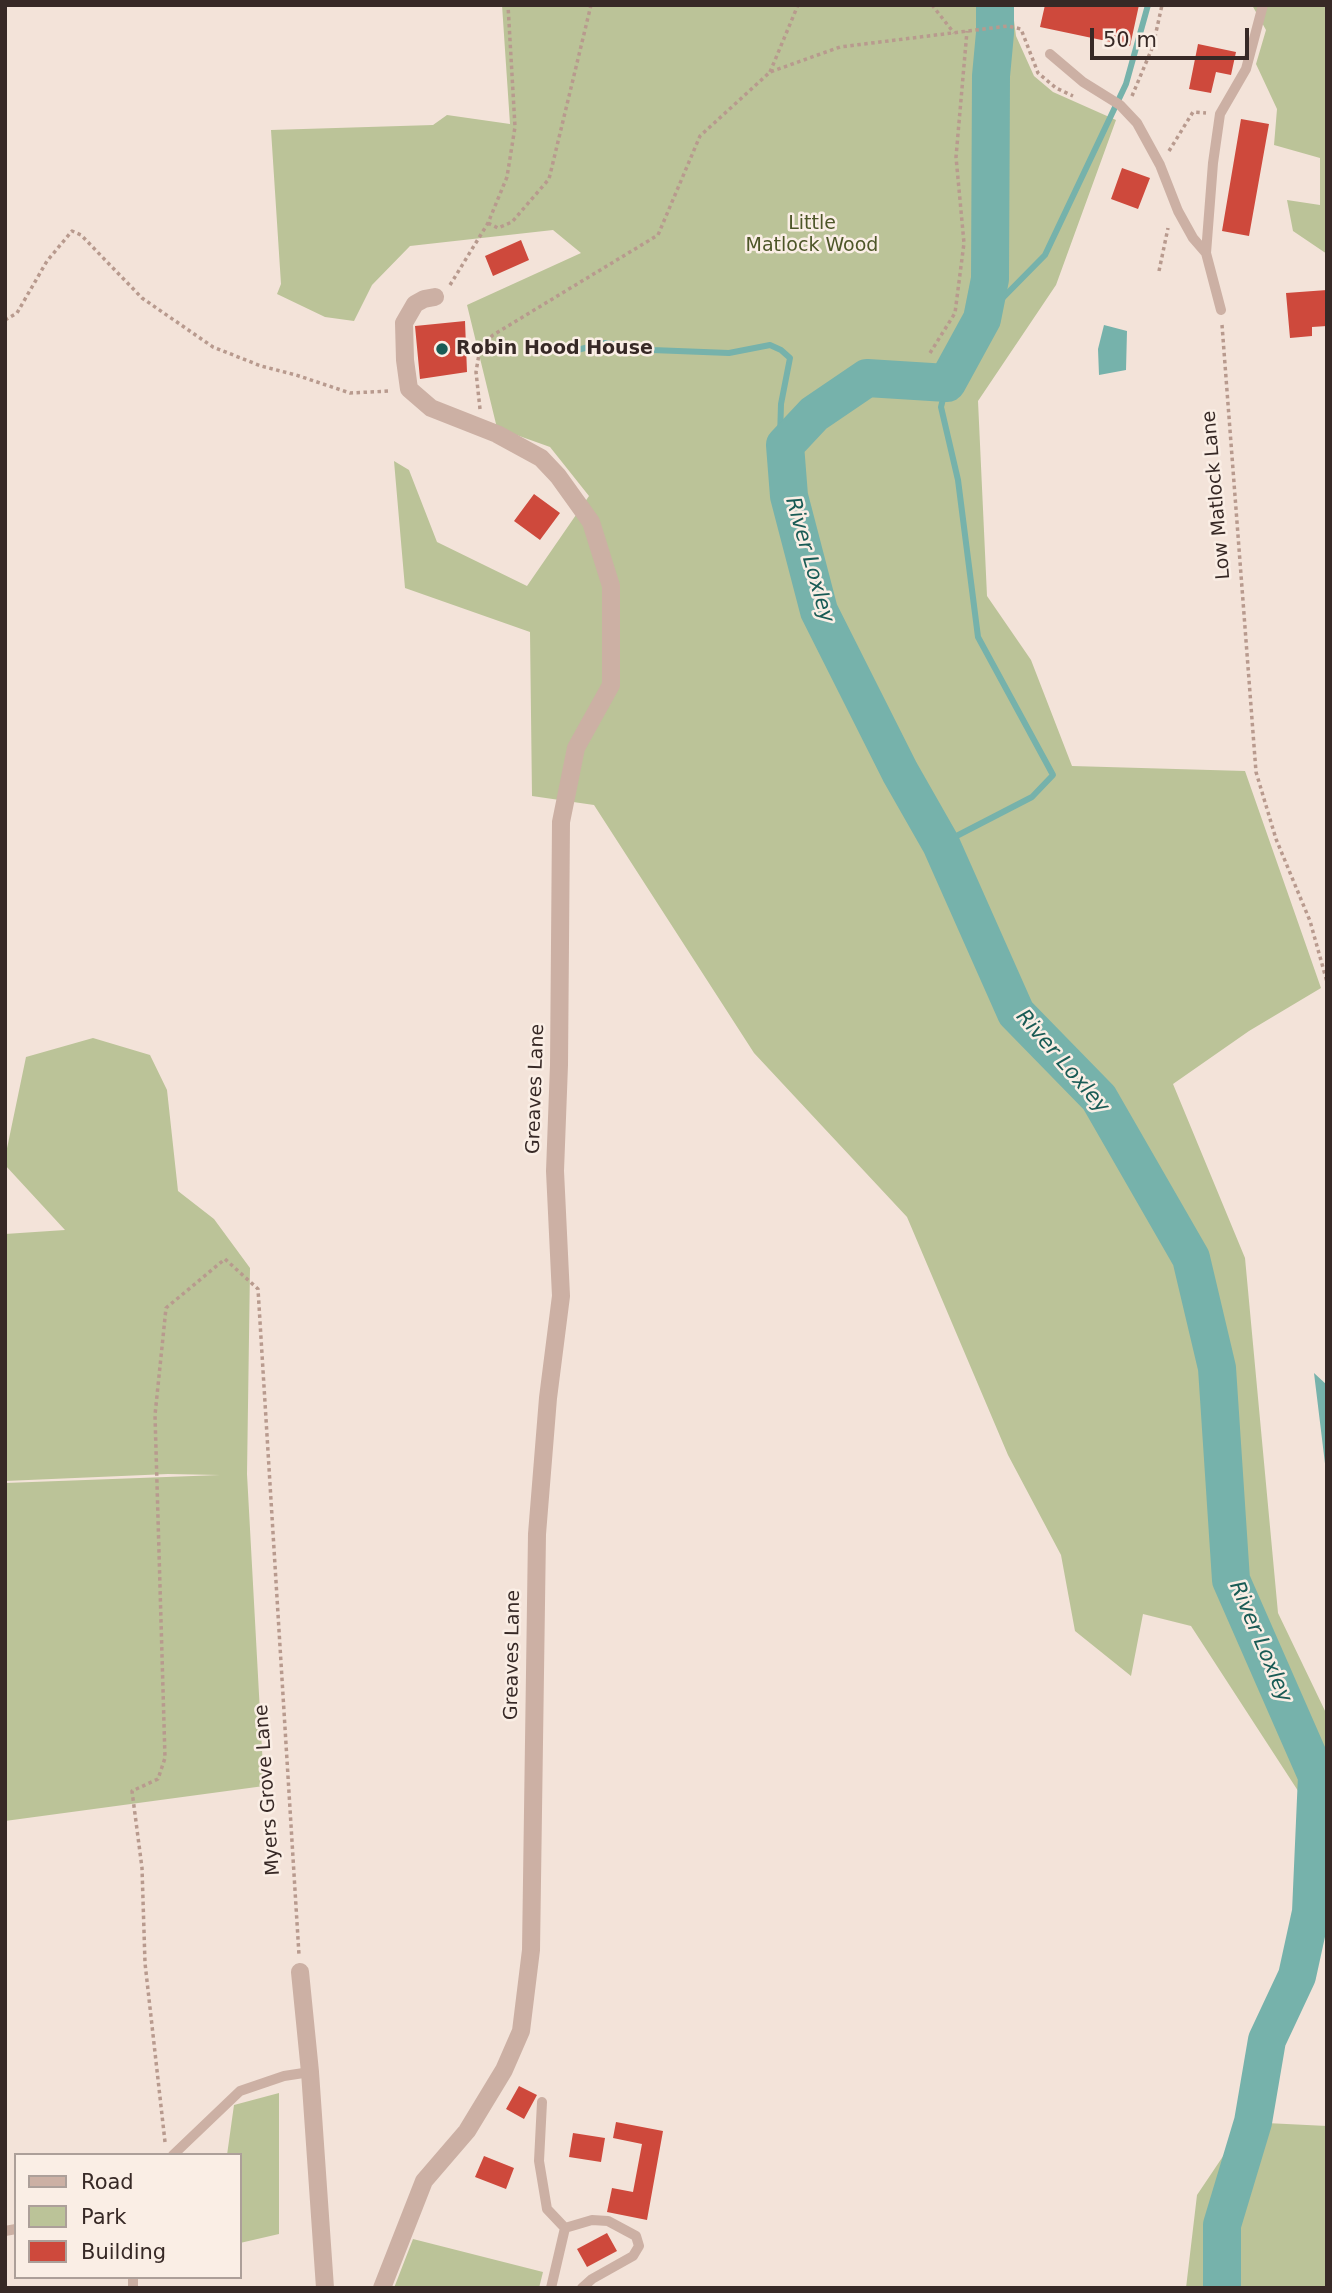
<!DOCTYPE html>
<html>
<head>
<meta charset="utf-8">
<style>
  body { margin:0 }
  #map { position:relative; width:1332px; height:2293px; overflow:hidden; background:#f3e3d9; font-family:"DejaVu Sans",sans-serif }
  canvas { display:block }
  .frame { position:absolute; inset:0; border:7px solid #372926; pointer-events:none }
  .legend { position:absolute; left:14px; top:2153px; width:228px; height:126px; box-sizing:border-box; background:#faeee5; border:2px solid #ac9f99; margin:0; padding:9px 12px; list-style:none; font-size:21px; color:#372926 }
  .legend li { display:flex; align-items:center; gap:14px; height:35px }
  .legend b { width:35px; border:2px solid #ac9f99 }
  .scale { position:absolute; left:1090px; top:28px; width:159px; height:32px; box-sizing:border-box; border:4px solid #372926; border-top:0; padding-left:9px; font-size:21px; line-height:24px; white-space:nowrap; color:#372926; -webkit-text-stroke:5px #faeee5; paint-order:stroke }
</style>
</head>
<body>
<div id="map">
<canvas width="1332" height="2293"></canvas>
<div class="frame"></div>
<ul class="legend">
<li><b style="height:9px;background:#ccb0a4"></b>Road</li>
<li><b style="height:19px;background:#bbc398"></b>Park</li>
<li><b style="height:19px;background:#ce493c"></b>Building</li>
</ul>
<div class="scale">50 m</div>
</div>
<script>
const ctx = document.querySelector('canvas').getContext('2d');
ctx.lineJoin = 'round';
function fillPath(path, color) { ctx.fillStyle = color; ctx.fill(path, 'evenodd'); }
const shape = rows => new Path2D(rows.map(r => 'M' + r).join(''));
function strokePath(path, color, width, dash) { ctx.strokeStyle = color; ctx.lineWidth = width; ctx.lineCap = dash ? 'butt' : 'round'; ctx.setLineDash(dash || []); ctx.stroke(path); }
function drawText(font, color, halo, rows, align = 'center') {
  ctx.font = font + ' "DejaVu Sans",sans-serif'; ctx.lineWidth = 5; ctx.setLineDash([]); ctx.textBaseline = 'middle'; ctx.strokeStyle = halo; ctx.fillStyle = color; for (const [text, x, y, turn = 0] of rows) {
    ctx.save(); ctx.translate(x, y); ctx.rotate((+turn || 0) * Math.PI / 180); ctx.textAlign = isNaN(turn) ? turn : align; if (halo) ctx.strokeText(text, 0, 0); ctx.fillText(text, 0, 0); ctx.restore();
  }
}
fillPath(shape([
  [502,5,1012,5,1016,36,1034,76,1053,92,1116,120,1056,285,978,401,987,596,1031,660,1072,766,1245,771,1321,988,1249,1031,1173,1084,1245,1258,1278,1613,1327,1715,1327,1784,1302,1797,1191,1626,1143,1614,1131,1676,1075,1631,1061,1555,1008,1455,907,1217,754,1053,594,805,532,796,530,632,405,588,394,461,409,470,437,542,527,586,589,496,550,447,497,428,467,305,581,253,553,230,410,246,372,285,354,321,325,317,277,294,281,284,271,130,433,125,447,115,510,124],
  [1252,5,1327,5,1327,254,1293,231,1287,200,1320,205,1320,158,1274,145,1277,109,1256,64,1266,30],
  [93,1038,150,1055,167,1090,178,1191,214,1219,250,1268,247,1474,264,1786,5,1821,5,1483,220,1475,168,1474,5,1481,5,1234,65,1230,5,1165,5,1158,26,1057],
  [279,2093,279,2234,240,2243,240,2155,227,2155,234,2105],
  [1246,2122,1327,2126,1327,2288,1186,2288,1197,2195],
  [413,2239,543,2272,539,2288,394,2288]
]), '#bbc398');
fillPath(shape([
  [1104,325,1127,331,1126,370,1099,375,1098,349],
  [1314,1373,1327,1385,1327,1480]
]), '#76b2ab');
strokePath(shape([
  [982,319,1045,255,1126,84,1148,5],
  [569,352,605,343,652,350,729,353,770,345,781,350,790,358,781,404,780,438,785,445],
  [941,844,1032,797,1053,775,978,637,958,480,941,407,947,383]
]), '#76b2ab', 6);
strokePath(shape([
  [995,5,995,33,991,76,990,279,982,319,947,383,867,378,814,414,785,445,789,496,819,611,900,772,941,844,1016,1013,1099,1098,1191,1258,1217,1368,1231,1580,1317,1776,1311,1912,1297,1976,1267,2040,1253,2122,1222,2225,1222,2288]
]), '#76b2ab', 38);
fillPath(shape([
  [1045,5,1139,5,1130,46,1040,27],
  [1198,44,1236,52,1231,75,1216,72,1211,93,1189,89],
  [1241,119,1269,124,1249,236,1222,231],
  [1122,168,1150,178,1138,209,1111,199],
  [521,240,529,260,493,276,485,256],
  [1327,290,1327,326,1312,327,1312,336,1290,338,1286,293],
  [465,321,467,372,420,379,415,326],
  [534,494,560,513,540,540,514,521],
  [519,2086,537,2095,524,2119,506,2109],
  [616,2122,663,2131,647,2220,607,2212,612,2188,633,2192,642,2144,613,2138],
  [573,2133,605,2138,601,2162,569,2157],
  [484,2156,514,2168,506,2189,475,2177],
  [607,2233,617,2251,587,2267,577,2249]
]), '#ce493c');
strokePath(shape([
  [932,5,954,33],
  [770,72,798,5],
  [1132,96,1153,46,1162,5],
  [1169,151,1193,112,1206,113],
  [488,223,498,228,512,222,549,179,591,5],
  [1159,271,1168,228],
  [450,285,488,223,507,177,515,127,508,5],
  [5,320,17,313,47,261,72,231,81,235,142,298,213,347,261,366,296,375,350,393,390,391],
  [1222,325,1256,772,1276,839,1310,921,1327,982],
  [930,353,955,313,964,243,956,157,967,31],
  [480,409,476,372,480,348,493,335,658,235,700,136,770,72,840,47,1008,26,1021,29,1038,73,1056,88,1073,96],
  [165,2142,145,1963,142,1868,132,1791,158,1779,165,1758,155,1415,166,1308,225,1259,258,1289,299,1955]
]), '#b89a8e', 3.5, [3.5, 3.5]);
strokePath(shape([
  [1050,54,1083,82,1120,105,1137,123,1160,165,1178,211,1193,238,1206,253],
  [1221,310,1206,253,1213,163,1220,114,1246,69,1263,5],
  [542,2102,539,2161,547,2209,565,2228,592,2220,608,2221,636,2236,639,2246,633,2256,592,2279,582,2288],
  [173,2155,240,2091,284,2076,310,2072],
  [5,2231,16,2229],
  [133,2277,133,2288],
  [551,2288,565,2228]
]), '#ccb0a4', 10);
strokePath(shape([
  [300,1972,310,2072,325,2288],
  [382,2288,424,2181,467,2131,504,2070,521,2031,531,1950,537,1534,548,1398,561,1296,555,1171,559,1065,561,822,576,748,611,685,611,586,591,522,558,476,541,458,497,434,431,408,409,389,405,360,404,323,415,304,424,299,435,297]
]), '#ccb0a4', 18);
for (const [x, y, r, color] of [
  [442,349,7,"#195b55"]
]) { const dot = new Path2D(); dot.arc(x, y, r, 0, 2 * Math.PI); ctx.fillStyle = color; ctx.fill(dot); strokePath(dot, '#faeee5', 2.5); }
drawText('19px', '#4d5628', '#faeee5', [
  ["Little",812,224],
  ["Matlock Wood",812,246]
]);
drawText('bold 19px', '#372926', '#faeee5', [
  ["Robin Hood House",456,349]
], 'left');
drawText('19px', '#372926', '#faeee5', [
  ["Low Matlock Lane",1217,495,-95],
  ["Greaves Lane",536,1089,-88],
  ["Greaves Lane",513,1655,-89],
  ["Myers Grove Lane",268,1790,-94]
]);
drawText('italic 21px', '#195b55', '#faeee5', [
  ["River Loxley",809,560,74],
  ["River Loxley",1062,1062,49],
  ["River Loxley",1260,1642,67]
]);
</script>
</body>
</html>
